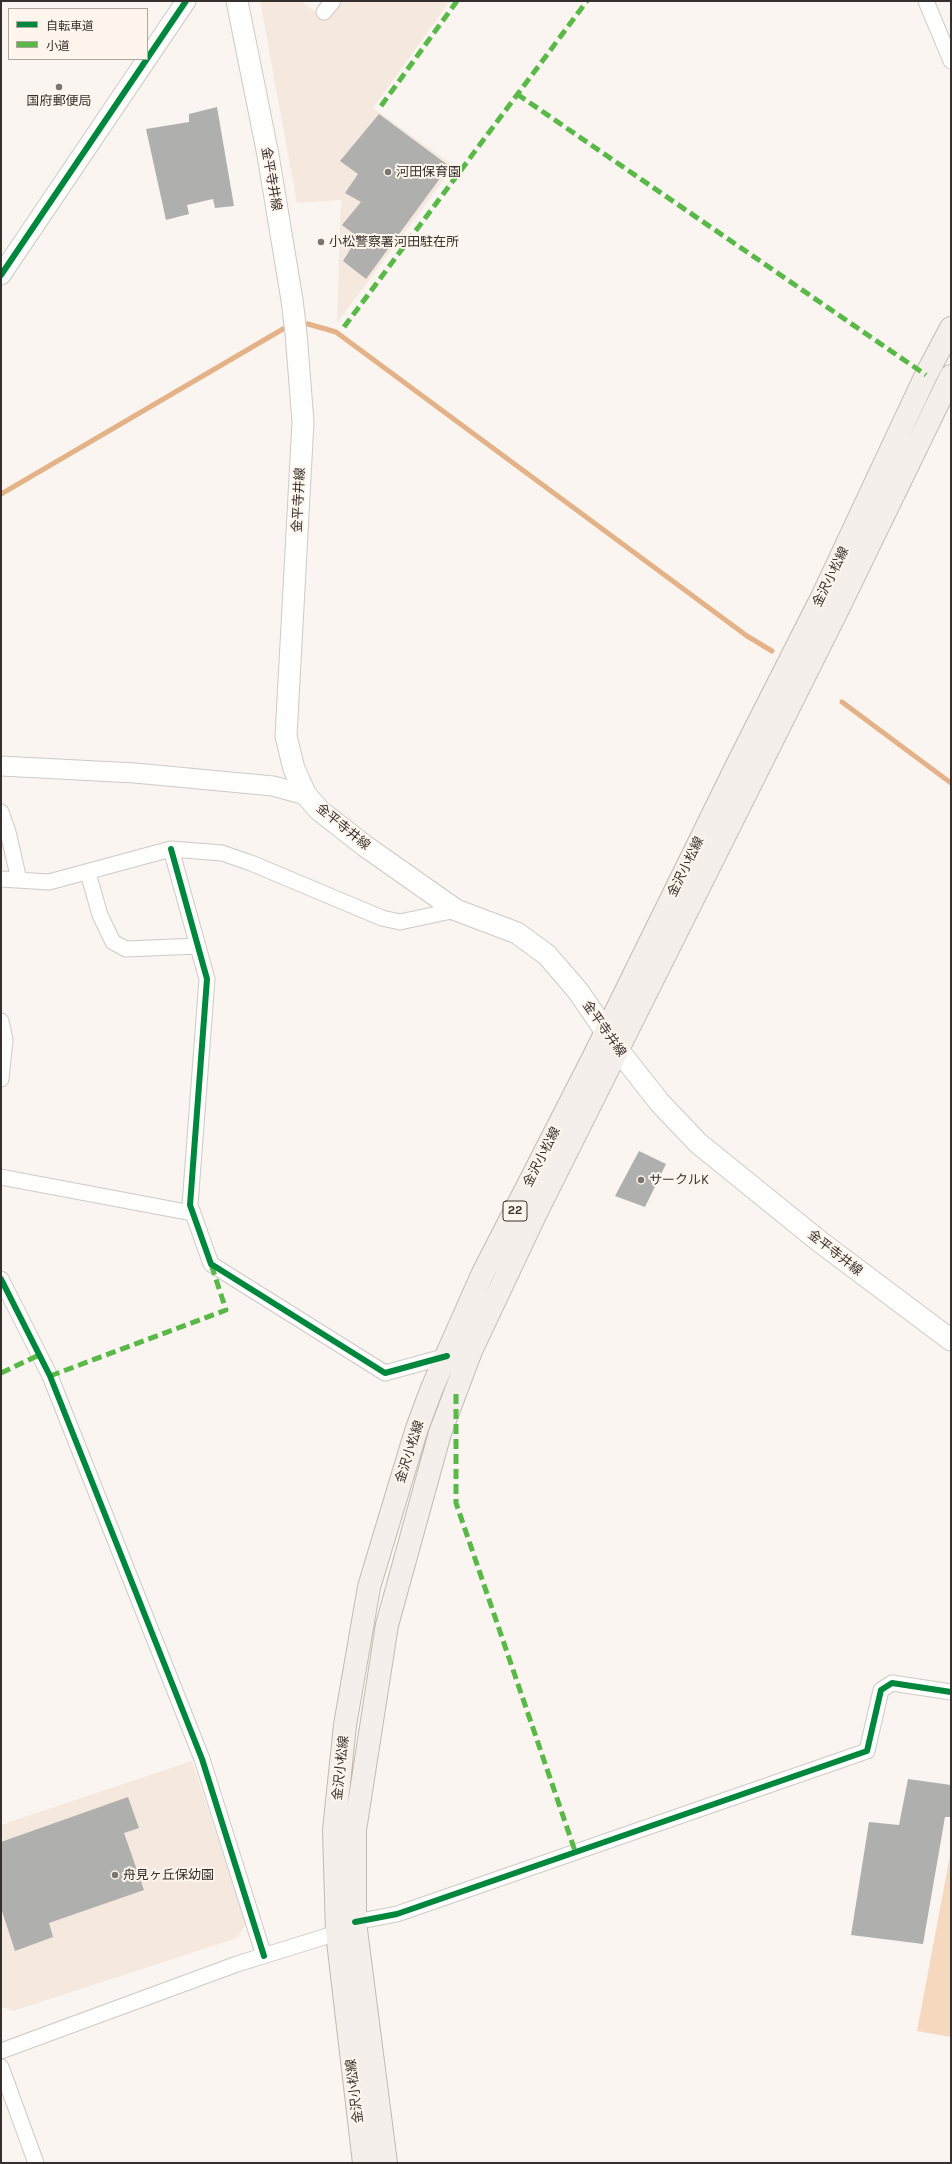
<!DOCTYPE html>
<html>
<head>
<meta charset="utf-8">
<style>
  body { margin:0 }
  #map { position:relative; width:952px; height:2164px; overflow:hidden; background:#faf5f1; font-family:Karla,"Noto Sans JP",sans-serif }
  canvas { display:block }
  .frame { position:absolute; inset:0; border:2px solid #35302d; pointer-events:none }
  .legend { position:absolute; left:8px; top:8px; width:140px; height:52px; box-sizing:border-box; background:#fef5ed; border:1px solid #aea6a0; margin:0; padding:5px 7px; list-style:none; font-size:12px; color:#35302d }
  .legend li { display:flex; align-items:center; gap:8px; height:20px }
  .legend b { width:20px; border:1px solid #aea6a0 }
</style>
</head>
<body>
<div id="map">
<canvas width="952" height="2164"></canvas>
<div class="frame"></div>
<ul class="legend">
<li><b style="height:5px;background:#00873e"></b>自転車道</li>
<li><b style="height:5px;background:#58b947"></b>小道</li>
</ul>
</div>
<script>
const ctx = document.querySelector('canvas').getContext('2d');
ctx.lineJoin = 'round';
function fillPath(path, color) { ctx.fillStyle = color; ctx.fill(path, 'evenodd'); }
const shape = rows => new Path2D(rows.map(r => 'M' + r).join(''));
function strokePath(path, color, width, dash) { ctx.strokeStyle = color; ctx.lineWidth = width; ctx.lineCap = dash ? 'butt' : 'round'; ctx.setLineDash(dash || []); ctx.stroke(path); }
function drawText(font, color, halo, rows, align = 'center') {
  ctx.font = font + ' Karla,"Noto Sans JP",sans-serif'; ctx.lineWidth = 4; ctx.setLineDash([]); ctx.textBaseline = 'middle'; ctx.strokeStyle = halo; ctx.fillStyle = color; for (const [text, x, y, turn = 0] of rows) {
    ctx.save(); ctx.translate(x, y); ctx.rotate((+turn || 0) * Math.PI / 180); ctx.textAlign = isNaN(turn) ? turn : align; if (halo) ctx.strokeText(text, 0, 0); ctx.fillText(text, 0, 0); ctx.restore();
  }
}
fillPath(shape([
  [260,1,300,1,326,19,339,1,450,1,373,108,454,166,337,323,341,200,297,203],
  [192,1761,246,1924,237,1938,13,2011,1,2007,1,1825]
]), '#f4e8df');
fillPath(shape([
  [951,1850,951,2037,917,2031]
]), '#f6d8be');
strokePath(shape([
  [299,326,308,324,336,332,747,636,772,651],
  [1,494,283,329,291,327],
  [842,702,951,783]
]), '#e4b286', 5);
fillPath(shape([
  [217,107,234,206,215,208,213,199,187,205,189,214,166,220,146,129,189,122,189,114],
  [379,114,449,166,366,279,343,261,358,237,342,225,361,202,345,193,358,174,340,161],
  [639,1151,666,1164,645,1207,615,1196],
  [908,1779,951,1785,951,1817,945,1817,923,1944,851,1935,869,1822,899,1825],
  [128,1797,139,1828,124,1833,144,1890,49,1923,53,1937,15,1951,1,1908,1,1842]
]), '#afafae');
const minor = shape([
  [926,1,951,61],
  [324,12,333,1],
  [1,812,8,832,19,880],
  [171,849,207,979,190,1205,211,1264,385,1373,447,1356],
  [88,873,100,915,113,942,126,949,198,946],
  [1,879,49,882,171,849,222,853,251,863,382,918,400,922,456,910],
  [1,1021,5,1040,1,1079],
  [1,1177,192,1213],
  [1,1279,50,1376,202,1759,264,1956],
  [355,1922,397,1914,867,1751,881,1690,892,1683,951,1692],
  [1,2051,237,1964,337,1933],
  [1,2067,36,2163]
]);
const tertiary = shape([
  [1,275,186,1],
  [1,766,135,773,273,786,306,795]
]);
const secondary = shape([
  [237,1,268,155,292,300,296,333,303,422,286,736,294,769,306,795,319,810,365,846,456,910,517,933,547,955,578,991,619,1051,660,1103,698,1143,819,1241,951,1340]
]);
const primary = shape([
  [364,2163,337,1933,334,1830,345,1725,369,1587,416,1431,432,1388,482,1275,593,1058,739,761,822,597,926,375,951,328],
  [386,2163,355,1922,355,1830,387,1625,440,1433,471,1351,536,1213,840,605,951,376]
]);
strokePath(minor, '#cecac6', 17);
strokePath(tertiary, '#cecac6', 21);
strokePath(secondary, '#cecac6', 23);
strokePath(primary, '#c2b9b1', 24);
strokePath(minor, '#fefefd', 15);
strokePath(tertiary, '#fefefd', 19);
strokePath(secondary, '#fefefd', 21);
strokePath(primary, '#f4efea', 22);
strokePath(shape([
  [517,94,926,375],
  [381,106,457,1],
  [344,327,587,1],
  [1,1373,39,1355],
  [50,1376,226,1310,211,1264],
  [456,1394,456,1503,575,1851]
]), '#58b947', 5, [10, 5]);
strokePath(shape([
  [1,275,186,1],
  [171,849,207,979,190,1205,211,1264,385,1373,447,1356],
  [1,1279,50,1376,202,1759,264,1956],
  [355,1922,397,1914,867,1751,881,1690,892,1683,951,1692]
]), '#00873e', 6);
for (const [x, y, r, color] of [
  [59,87,4,"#7a7572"],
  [388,172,4,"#7a7572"],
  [321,242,4,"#7a7572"],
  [641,1180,4,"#7a7572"],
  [115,1875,4,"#7a7572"]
]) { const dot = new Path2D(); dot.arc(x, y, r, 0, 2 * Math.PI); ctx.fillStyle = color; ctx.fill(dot); strokePath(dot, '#fef5ed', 1.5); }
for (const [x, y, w] of [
  [515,1211,24]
]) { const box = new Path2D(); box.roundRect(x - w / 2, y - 10, w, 20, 3); ctx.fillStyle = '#fef5ed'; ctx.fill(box); strokePath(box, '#35302d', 1); }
drawText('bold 12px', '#35302d', null, [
  ["22",515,1211]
]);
drawText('13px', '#35302d', '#fef5ed', [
  ["国府郵便局",59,101,"center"],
  ["河田保育園",396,172],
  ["小松警察署河田駐在所",329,242],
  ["サークルK",649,1180],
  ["舟見ヶ丘保幼園",123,1875]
], 'left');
drawText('13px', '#35302d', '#fef5ed', [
  ["金平寺井線",271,179,80],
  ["金平寺井線",299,500,-87],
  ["金沢小松線",831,577,-64],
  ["金平寺井線",343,827,39],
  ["金沢小松線",686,867,-64],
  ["金平寺井線",604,1029,55],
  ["金沢小松線",542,1157,-63],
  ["金平寺井線",835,1253,38],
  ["金沢小松線",410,1452,-72],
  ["金沢小松線",341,1768,-84],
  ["金沢小松線",355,2091,-97]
]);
</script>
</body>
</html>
